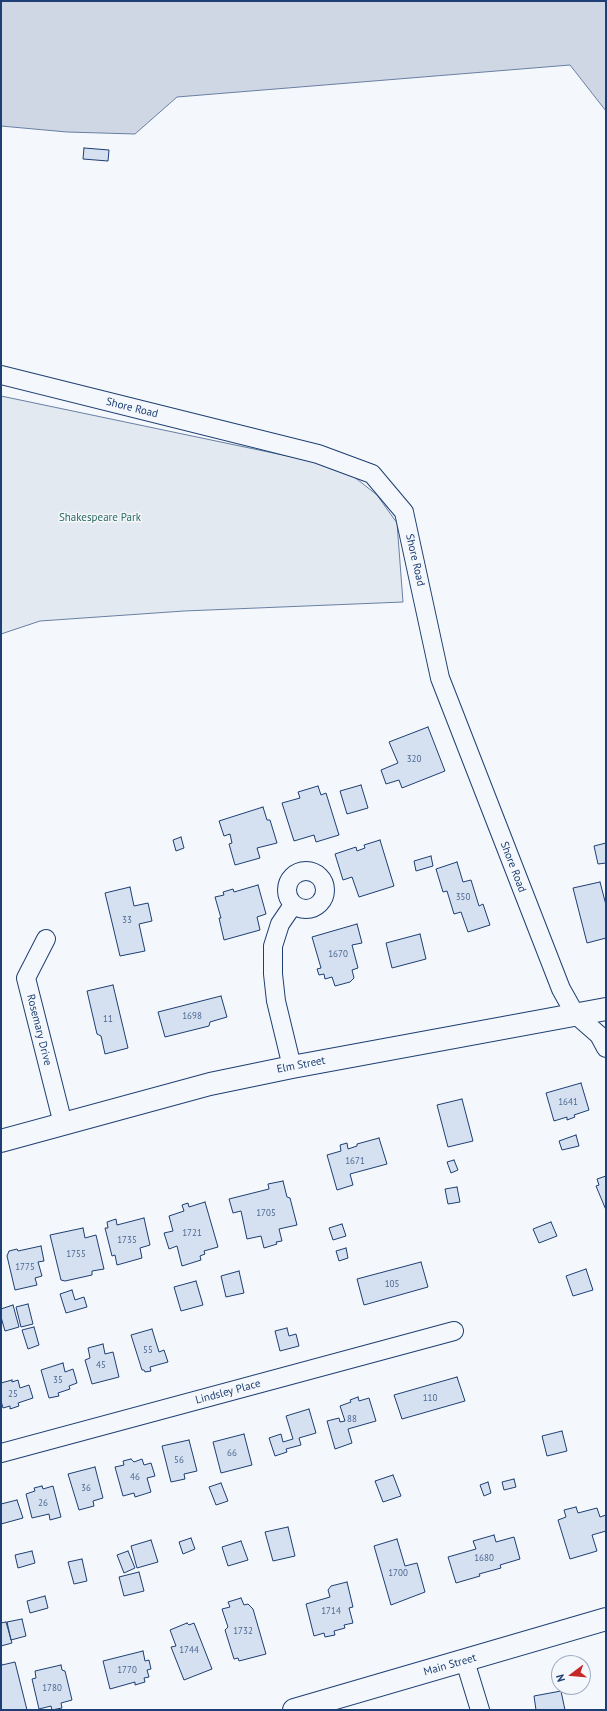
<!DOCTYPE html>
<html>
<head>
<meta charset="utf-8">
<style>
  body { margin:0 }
  #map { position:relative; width:607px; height:1711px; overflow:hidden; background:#f4f7fb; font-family:"PT Sans",sans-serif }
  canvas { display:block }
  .frame { position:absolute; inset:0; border:2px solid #1d3f73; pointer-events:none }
  .north { position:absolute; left:551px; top:1655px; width:40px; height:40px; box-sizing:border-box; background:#f4f7fb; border:1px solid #9eadc5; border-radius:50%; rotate:254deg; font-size:11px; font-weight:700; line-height:16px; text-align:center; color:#1d3f73 }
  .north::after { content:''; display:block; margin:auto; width:14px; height:18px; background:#c62828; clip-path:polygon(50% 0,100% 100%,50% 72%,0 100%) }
</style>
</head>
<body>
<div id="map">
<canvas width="607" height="1711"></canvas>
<div class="frame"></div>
<div class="north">N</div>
</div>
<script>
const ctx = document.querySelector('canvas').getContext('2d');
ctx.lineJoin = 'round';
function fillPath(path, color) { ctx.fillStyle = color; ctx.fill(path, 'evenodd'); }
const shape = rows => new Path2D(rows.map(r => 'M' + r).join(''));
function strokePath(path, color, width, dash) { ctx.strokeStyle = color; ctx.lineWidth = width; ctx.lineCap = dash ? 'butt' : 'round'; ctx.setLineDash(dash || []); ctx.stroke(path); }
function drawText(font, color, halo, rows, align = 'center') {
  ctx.font = font + ' "PT Sans",sans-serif'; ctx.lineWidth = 3; ctx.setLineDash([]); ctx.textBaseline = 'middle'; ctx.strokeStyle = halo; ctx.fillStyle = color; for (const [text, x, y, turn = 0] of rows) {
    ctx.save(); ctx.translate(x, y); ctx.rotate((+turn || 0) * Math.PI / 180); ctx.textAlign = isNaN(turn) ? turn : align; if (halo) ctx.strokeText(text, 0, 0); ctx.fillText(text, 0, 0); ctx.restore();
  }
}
const green = shape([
  [1,396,321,463,353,476,377,495,397,523,403,602,184,611,40,621,1,634,1,396]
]);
fillPath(green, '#e3e9f0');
strokePath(green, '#687fa3', 1);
const water = shape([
  [1,1,606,1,606,111,570,65,177,97,135,134,67,132,1,126,1,1]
]);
fillPath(water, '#cfd7e4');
strokePath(water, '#687fa3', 1);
const building = shape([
  [84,148,109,150,108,161,83,159,84,148],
  [428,727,445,771,402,788,399,780,386,784,381,770,398,763,389,742,428,727],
  [361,785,368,808,347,814,340,791,361,785],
  [318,786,321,795,326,793,339,835,316,842,314,835,294,841,282,803,300,798,298,792,318,786],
  [263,807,267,820,270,820,277,843,257,848,260,858,235,865,229,844,232,843,230,834,224,836,219,821,263,807],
  [181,837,184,848,176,851,173,840,181,837],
  [380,840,394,886,359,897,352,877,343,880,335,854,356,847,357,851,365,848,364,845,380,840],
  [606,843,606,863,598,864,594,846,606,843],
  [431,856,433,866,416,871,414,861,431,856],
  [457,862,463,882,471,880,479,906,483,904,490,925,468,932,461,912,454,914,447,891,443,892,436,869,457,862],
  [600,882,606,905,606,938,587,943,573,888,600,882],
  [258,885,266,914,257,917,260,930,224,940,219,918,221,918,215,897,224,895,223,892,233,889,234,892,258,885],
  [130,887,134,906,148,903,152,921,139,924,145,951,120,956,105,893,130,887],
  [357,924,362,943,352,945,358,968,352,970,354,978,350,982,335,986,332,977,325,979,324,974,319,975,317,969,321,968,312,937,357,924],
  [420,934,426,959,392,968,386,943,420,934],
  [113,985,128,1048,105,1054,101,1036,97,1034,87,991,113,985],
  [221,996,227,1017,210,1022,209,1026,165,1037,158,1012,221,996],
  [581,1083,589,1110,574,1115,575,1117,567,1120,567,1117,554,1121,546,1093,581,1083],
  [462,1099,473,1141,448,1147,437,1105,462,1099],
  [576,1135,579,1146,562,1150,559,1141,576,1135],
  [379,1138,387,1164,350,1174,353,1185,337,1190,327,1155,341,1151,340,1145,347,1143,348,1149,357,1146,357,1144,379,1138],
  [454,1160,458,1170,451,1173,447,1162,454,1160],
  [606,1176,606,1210,596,1186,599,1185,597,1179,606,1176],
  [283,1181,287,1197,290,1198,297,1225,279,1229,282,1241,276,1242,277,1244,264,1248,261,1236,247,1239,241,1211,233,1213,229,1199,269,1189,268,1184,283,1181],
  [457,1187,460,1202,448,1204,445,1189,457,1187],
  [205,1202,218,1247,204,1251,205,1254,200,1256,201,1260,182,1266,177,1246,169,1249,164,1233,173,1231,169,1216,184,1211,182,1205,188,1203,189,1207,205,1202],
  [144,1218,150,1245,140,1248,142,1258,117,1265,115,1255,112,1256,105,1228,108,1228,107,1222,116,1219,117,1225,144,1218],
  [551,1222,557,1236,539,1243,533,1229,551,1222],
  [342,1224,346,1236,333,1240,329,1228,342,1224],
  [83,1228,85,1238,96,1235,104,1269,92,1271,92,1275,65,1281,61,1280,50,1235,83,1228],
  [41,1246,44,1261,38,1262,42,1276,35,1278,37,1285,15,1290,7,1256,9,1251,17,1249,18,1251,41,1246],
  [346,1248,348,1258,339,1261,336,1251,346,1248],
  [421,1262,428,1287,364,1305,357,1279,421,1262],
  [586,1269,593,1290,573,1296,566,1276,586,1269],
  [239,1271,244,1293,226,1297,221,1276,239,1271],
  [196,1281,203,1305,181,1311,174,1287,196,1281],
  [72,1290,75,1300,84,1297,87,1307,66,1313,60,1294,72,1290],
  [28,1304,33,1324,21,1327,16,1307,28,1304],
  [13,1305,19,1327,5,1331,1,1317,1,1309,13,1305],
  [34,1327,39,1345,28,1349,22,1330,34,1327],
  [287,1328,289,1336,296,1334,299,1346,280,1351,275,1331,287,1328],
  [152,1329,159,1352,164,1350,168,1362,150,1367,151,1371,145,1372,144,1370,142,1370,131,1335,152,1329],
  [103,1344,105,1354,113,1352,119,1377,92,1384,85,1360,90,1358,88,1348,103,1344],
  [63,1363,65,1372,73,1369,77,1383,69,1386,70,1389,58,1393,59,1396,49,1398,41,1370,63,1363],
  [457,1377,465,1401,402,1419,394,1395,457,1377],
  [12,1380,12,1382,18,1380,20,1388,29,1385,33,1398,18,1403,19,1406,10,1409,10,1406,3,1408,1,1401,1,1383,12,1380],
  [358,1397,359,1401,369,1398,376,1421,348,1429,352,1443,335,1449,327,1421,339,1418,340,1422,345,1421,340,1406,351,1402,350,1400,358,1397],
  [309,1409,316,1433,299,1438,301,1445,286,1449,287,1452,275,1456,269,1438,281,1434,283,1442,293,1439,286,1416,309,1409],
  [562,1431,567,1451,547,1456,542,1436,562,1431],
  [244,1434,252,1465,221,1473,213,1442,244,1434],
  [189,1440,197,1471,184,1474,185,1479,171,1482,162,1446,189,1440],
  [131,1459,134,1462,142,1459,144,1465,151,1463,155,1476,147,1478,151,1492,135,1497,134,1493,123,1496,115,1467,124,1465,123,1461,131,1459],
  [95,1467,103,1498,93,1501,94,1506,79,1510,68,1474,95,1467],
  [393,1475,401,1496,383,1502,375,1481,393,1475],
  [514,1479,516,1487,504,1490,502,1482,514,1479],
  [488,1482,491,1493,484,1496,480,1485,488,1482],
  [221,1483,228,1501,216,1505,209,1487,221,1483],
  [42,1486,43,1489,53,1486,61,1517,50,1520,49,1514,32,1518,26,1494,35,1491,34,1488,42,1486],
  [17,1500,23,1518,1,1524,1,1504,17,1500],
  [576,1507,578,1513,597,1508,600,1517,606,1515,606,1531,592,1535,597,1551,570,1559,558,1520,566,1517,564,1510,576,1507],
  [288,1527,295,1556,273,1561,265,1532,288,1527],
  [494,1535,496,1542,514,1537,520,1559,500,1565,501,1568,479,1574,480,1576,456,1583,448,1557,476,1549,473,1541,494,1535],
  [191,1538,195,1549,183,1554,179,1542,191,1538],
  [397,1539,405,1566,417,1563,425,1592,391,1605,374,1546,397,1539],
  [151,1540,158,1562,137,1568,131,1546,151,1540],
  [241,1541,248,1560,228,1566,222,1547,241,1541],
  [32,1551,35,1563,18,1568,15,1555,32,1551],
  [128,1551,135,1568,124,1573,117,1555,128,1551],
  [82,1559,87,1581,74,1584,68,1562,82,1559],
  [139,1572,144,1591,124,1596,119,1577,139,1572],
  [347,1582,353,1607,349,1608,353,1623,344,1625,345,1628,334,1631,335,1635,325,1637,324,1633,314,1636,306,1604,330,1597,328,1590,331,1586,347,1582],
  [45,1596,48,1608,30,1613,27,1601,45,1596],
  [241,1598,244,1605,248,1604,253,1609,266,1654,239,1661,238,1658,234,1659,225,1630,228,1627,222,1609,230,1607,228,1602,241,1598],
  [22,1619,26,1636,11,1640,7,1622,22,1619],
  [6,1622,12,1643,1,1646,1,1623,6,1622],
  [187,1623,189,1625,194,1623,212,1669,184,1680,171,1647,176,1646,170,1630,187,1623],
  [143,1651,145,1661,149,1660,151,1669,147,1670,149,1677,144,1678,145,1682,135,1685,135,1682,110,1689,103,1661,143,1651],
  [1,1661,2,1665,15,1662,27,1710,1,1710,1,1661],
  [61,1665,62,1670,65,1671,72,1700,61,1703,62,1708,52,1710,51,1706,39,1709,32,1679,36,1678,35,1671,61,1665],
  [561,1691,565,1710,536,1710,534,1696,561,1691]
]);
fillPath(building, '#d5e0f0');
strokePath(building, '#1d3f73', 1);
const minor = shape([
  [1,375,318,454,372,474,404,512,440,678,561,989,575,1014,599,1035,606,1048],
  '287 890a19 19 0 1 1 38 0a19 19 0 1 1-38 0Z',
  [46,939,26,978,63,1124],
  [292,1067,276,1001,273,974,273,946,280,924,293,905],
  [1,1453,454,1331],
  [465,1661,480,1710]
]);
const tertiary = shape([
  [1,1141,210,1084,292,1067,606,1009]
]);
const secondary = shape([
  [294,1710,606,1619]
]);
strokePath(minor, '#1d3f73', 20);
strokePath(tertiary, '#1d3f73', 24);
strokePath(secondary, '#1d3f73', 24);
strokePath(minor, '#f4f7fb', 18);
strokePath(tertiary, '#f4f7fb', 22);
strokePath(secondary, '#f4f7fb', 22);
drawText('9px', '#4b6792', null, [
  ["320",414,759],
  ["350",463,897],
  ["33",127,920],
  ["1670",338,954],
  ["1698",192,1016],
  ["11",108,1019],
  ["1641",568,1102],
  ["1671",355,1161],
  ["1705",266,1213],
  ["1721",192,1233],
  ["1735",127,1240],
  ["1755",76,1254],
  ["1775",25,1267],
  ["105",392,1284],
  ["55",148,1350],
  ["45",101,1365],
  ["35",58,1380],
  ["25",13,1394],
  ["110",430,1398],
  ["88",352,1419],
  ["66",232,1453],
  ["56",179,1460],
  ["46",135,1477],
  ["36",86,1488],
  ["26",43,1503],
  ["1680",484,1558],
  ["1700",398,1573],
  ["1714",331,1611],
  ["1732",243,1631],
  ["1744",189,1650],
  ["1770",127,1670],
  ["1780",52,1688]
]);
drawText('11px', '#1d3f73', '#f4f7fb', [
  ["Shore Road",132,408,14],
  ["Shore Road",415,560,77],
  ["Shore Road",513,867,69],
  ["Rosemary Drive",39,1030,76],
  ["Elm Street",301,1065,-11],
  ["Lindsley Place",228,1392,-15],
  ["Main Street",450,1665,-16]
]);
drawText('11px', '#2c6c60', '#f4f7fb', [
  ["Shakespeare Park",100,518]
]);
</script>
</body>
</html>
